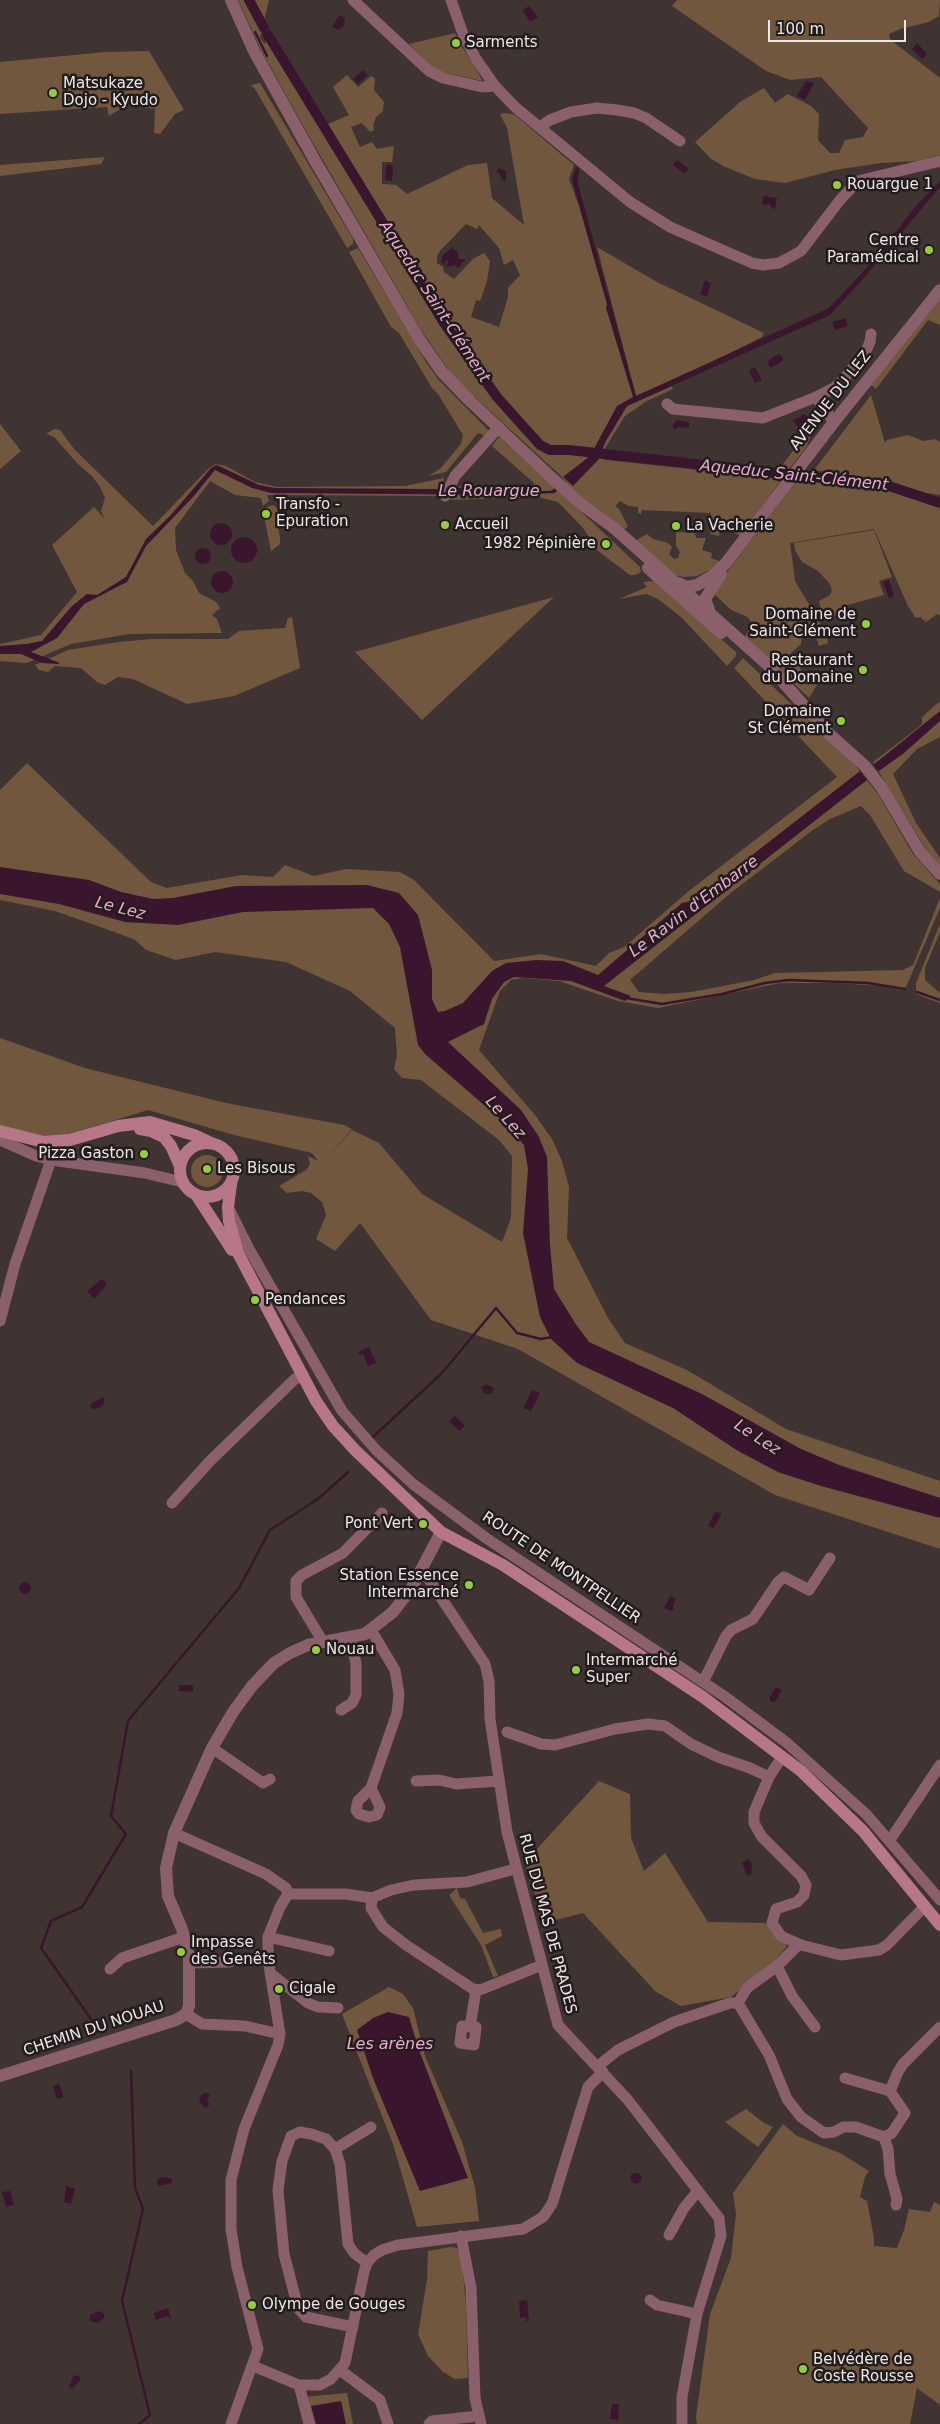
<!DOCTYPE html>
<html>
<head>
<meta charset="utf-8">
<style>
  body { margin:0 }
  #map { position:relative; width:940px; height:2424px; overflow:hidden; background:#3f3432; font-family:"DejaVu Sans",sans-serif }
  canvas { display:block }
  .scale { position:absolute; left:768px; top:20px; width:138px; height:22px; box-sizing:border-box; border:2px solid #efe7e6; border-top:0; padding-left:6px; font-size:15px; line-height:18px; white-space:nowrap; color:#efe7e6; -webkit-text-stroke:4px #221d1c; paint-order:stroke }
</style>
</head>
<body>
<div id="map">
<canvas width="940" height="2424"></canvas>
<div class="scale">100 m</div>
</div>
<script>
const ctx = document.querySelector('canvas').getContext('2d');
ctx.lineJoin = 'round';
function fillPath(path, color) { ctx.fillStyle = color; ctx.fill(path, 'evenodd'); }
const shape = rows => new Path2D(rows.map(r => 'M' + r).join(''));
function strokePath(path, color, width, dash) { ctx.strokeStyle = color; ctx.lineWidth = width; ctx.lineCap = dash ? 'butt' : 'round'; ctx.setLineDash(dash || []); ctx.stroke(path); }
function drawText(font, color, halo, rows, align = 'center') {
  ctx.font = font + ' "DejaVu Sans",sans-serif'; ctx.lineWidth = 5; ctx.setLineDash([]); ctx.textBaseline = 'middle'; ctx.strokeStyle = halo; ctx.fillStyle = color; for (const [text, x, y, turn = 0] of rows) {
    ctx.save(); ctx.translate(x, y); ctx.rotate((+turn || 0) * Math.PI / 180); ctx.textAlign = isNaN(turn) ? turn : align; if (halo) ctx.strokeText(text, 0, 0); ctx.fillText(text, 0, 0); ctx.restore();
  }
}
fillPath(shape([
  [238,0,269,0,260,38,265,44,269,35,311,107,326,125,349,115,333,87,347,75,358,87,371,76,375,78,374,90,384,102,383,111,376,117,373,125,374,130,370,132,362,123,351,127,360,147,372,142,377,149,394,146,392,162,382,162,382,184,396,185,407,194,468,165,487,163,492,198,524,225,507,128,500,114,506,113,515,115,574,165,569,179,579,206,634,398,619,406,593,455,606,460,782,479,740,536,735,533,737,529,731,523,721,521,719,536,710,534,711,513,642,510,641,514,638,513,638,507,629,506,620,501,615,506,619,509,628,526,623,531,572,490,561,476,454,378,421,330,306,131,261,50],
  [466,224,477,229,479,225,499,248,504,265,513,260,520,275,508,288,508,297,499,327,471,317,476,300,480,301,487,281,490,261,484,253,473,259,454,279,444,272,443,267,437,263,437,256,440,251],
  [677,0,940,0,939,16,929,22,900,29,889,34,890,39,896,44,940,78,940,155,918,161,881,163,835,170,785,183,755,179,723,166,710,158,695,142,740,102,764,88,775,103,788,94,811,106,819,114,818,140,830,153,839,153,845,140,863,137,868,128,821,77,790,80,766,71,672,6],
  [455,33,457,38,452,41,455,47,461,45,483,81,441,72,432,67,409,44],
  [149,51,184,110,175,114,160,134,154,133,155,109,127,105,109,116,107,107,0,114,0,62,105,52],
  [260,83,353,239,353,244,347,248,255,89,251,85],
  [105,157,101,164,0,176,0,165],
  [597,247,657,282,764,333,762,337,702,367,636,396],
  [358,248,426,362,438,379,489,431,485,436,478,433,446,472,428,476,440,469,461,444,463,435,438,394,432,388,399,333,391,327,349,252],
  [940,299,940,325,928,320,876,389,871,385],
  [672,386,673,389,647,401,625,416,601,455,607,437,627,406],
  [871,395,885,443,887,440,908,435,923,441,935,439,940,442,940,495,913,491,894,483,814,470],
  [815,423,807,446,790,468,782,475,603,457,605,451,779,469],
  [0,424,21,451,0,469],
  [54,429,60,430,75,450,153,526,209,468,216,464,226,466,255,482,277,487,405,486,444,478,443,485,439,487,436,496,267,495,269,501,263,506,261,498,235,495,210,481,175,528,176,550,185,573,193,581,199,593,216,602,220,608,212,615,217,619,222,633,130,634,71,644,27,663,0,661,0,644,41,635,77,592,52,545,94,507,104,518,101,511,105,498,100,487,92,476,78,464,54,437,46,434],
  [499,437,589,519,640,567,641,572,635,575,630,575,598,551,583,528,558,502,538,497,450,500,453,487,482,485,508,489,533,488,534,483,492,446],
  [798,479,854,483,898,492,933,505,940,504,940,616,937,614,926,622,920,617,916,618,908,606,874,529,790,543,795,581,826,633,828,643,819,646,814,631,802,634,801,644,791,653,807,679,817,685,809,698,745,637,752,624,748,617,731,610,712,592],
  [273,505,277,508,279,515,278,527,280,538,280,544,271,551,264,516,268,515,267,507],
  [874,530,892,577,879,581,884,595,844,606,845,613,823,619,819,601,830,595,832,590,830,584,818,571,802,562,795,550,794,543],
  [676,532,694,533,697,538,706,538,702,550,712,553,711,558,719,561,711,569,697,576,684,577,673,575,635,541,647,534,653,539,668,543,672,547,669,554,674,559,678,558,680,552,676,546],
  [654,581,736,652,736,656,727,666,681,617,658,599,646,594,619,599,647,587,643,582],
  [554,597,422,720,355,652],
  [292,617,300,668,234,696,187,704,133,679,118,677,105,685,97,682,81,668,55,666,48,672,39,670,35,665,68,650,118,642,152,639,228,639,239,631,285,628,288,618],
  [743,658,855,765,878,794,913,854,940,884,940,892,904,871,870,815,861,806,830,819,813,830,732,892,630,980,639,992,664,994,691,992,754,980,775,973,903,970,913,965,940,898,940,908,906,987,902,990,882,986,835,983,780,983,658,1008,618,1001,559,981,523,978,511,980,500,991,479,1050,535,1115,552,1139,562,1161,569,1187,567,1238,608,1318,625,1343,687,1370,786,1429,940,1481,940,1549,775,1495,518,1349,431,1320,360,1223,335,1251,316,1239,326,1215,322,1202,311,1193,302,1191,287,1193,279,1186,306,1170,310,1164,308,1156,318,1161,312,1153,234,1135,148,1110,44,1142,0,1131,0,1038,85,1068,226,1103,344,1125,352,1129,322,1164,352,1130,379,1143,422,1194,502,1242,511,1218,512,1156,499,1140,421,1080,402,1078,394,1069,397,1055,395,1028,350,991,286,962,215,952,176,960,146,950,135,940,120,934,55,911,0,900,0,790,27,763,151,882,167,888,242,875,273,877,285,865,314,876,346,869,400,872,414,880,494,961,541,954,596,966,609,953,624,947,690,890,837,777,734,668],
  [940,701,940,737,917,749,893,774,916,823,940,858,940,866,927,851,873,762,915,730,922,724,922,717],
  [940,924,940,932,925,968,925,980,940,993,940,1003,916,994,916,983],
  '191 1171a16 16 0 1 1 32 0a16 16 0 1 1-32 0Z',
  [599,1781,630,1794,631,1838,644,1871,665,1853,708,1922,765,1923,787,1946,772,1964,731,1997,681,2006,656,1992,583,1913,544,1923,525,1862],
  [457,1888,460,1898,465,1899,483,1933,501,1929,502,1936,485,1945,498,1976,493,1977,481,1945,449,1895],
  [389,1987,403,1994,413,2008,425,2056,462,2142,475,2187,479,2221,417,2227,393,2144,342,2014],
  [746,2109,764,2123,773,2127,758,2147,725,2122],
  [783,2124,797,2136,840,2153,869,2171,865,2177,860,2197,867,2201,874,2238,874,2246,897,2248,904,2230,909,2209,930,2212,934,2202,940,2205,940,2405,917,2388,910,2424,697,2424,696,2417,710,2314,731,2258,736,2214,733,2193],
  [451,2247,457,2248,461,2257,463,2274,466,2304,468,2378,455,2379,443,2372,428,2356,418,2334,427,2280,428,2251],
  [347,2393,353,2424,312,2424,303,2397]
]), '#71573e');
fillPath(shape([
  [529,6,538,17,530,22,523,10],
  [339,15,345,18,344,26,338,30,332,27],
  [917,43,927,54,922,59,912,49],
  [363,70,368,75,358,84,353,79],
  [806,81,814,83,805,100,797,96],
  [677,160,688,168,687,172,684,173,673,165],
  [389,164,393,167,392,181,385,180,386,166],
  [576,167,579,169,578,184,636,396,829,308,873,261,915,207,940,181,940,187,862,280,830,315,627,406,604,444,599,459,573,486,563,477,590,456,617,406,633,397,606,308,607,304,572,180],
  [499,168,506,171,506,181,502,180,500,174,496,172],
  [763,196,777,198,775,209,771,208,771,205,762,204],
  [452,248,457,251,459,259,466,259,458,268,454,265,447,267,448,260,444,262,446,267,441,261,443,255],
  [705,280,711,283,707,297,700,294],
  [846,318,848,326,835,330,832,322],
  [779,354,783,357,783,361,770,368,767,361],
  [755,367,762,380,755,383,749,370],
  [804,414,809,418,798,427,793,421],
  [677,420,689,422,689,428,678,427,674,430,673,424],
  [217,465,259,485,275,488,437,489,469,487,514,491,550,491,556,488,559,490,554,493,516,495,271,493,252,488,215,470,193,497,146,546,127,582,84,604,57,638,31,652,60,663,58,664,42,663,21,654,0,654,0,646,26,644,42,641,72,606,87,594,97,595,126,577,146,539,170,516,211,468],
  '210 534a11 11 0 1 1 22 0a11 11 0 1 1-22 0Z',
  '231 550a13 13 0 1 1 26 0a13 13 0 1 1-26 0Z',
  '195 556a8 8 0 1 1 16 0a8 8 0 1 1-16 0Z',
  '211 582a11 11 0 1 1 22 0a11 11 0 1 1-22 0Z',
  [889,580,894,596,889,598,883,582],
  [940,711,940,721,904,753,879,771,873,765],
  [860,771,867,780,604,986,631,996,625,1001,571,981,514,977,504,982,492,999,484,1024,448,1042,521,1110,539,1137,547,1157,550,1245,554,1289,575,1323,589,1342,702,1394,801,1449,839,1465,940,1498,940,1518,821,1486,778,1472,738,1451,673,1408,577,1363,551,1339,540,1317,523,1233,528,1169,524,1145,506,1124,425,1054,418,1045,400,947,389,924,373,908,243,912,178,925,125,922,59,904,0,894,0,867,89,880,121,892,153,899,173,898,236,886,367,885,399,893,418,915,432,970,432,999,438,1012,445,1011,463,1003,492,971,506,963,536,960,563,961,598,975,682,903,692,901,706,891],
  [102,1279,106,1283,105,1287,94,1299,87,1291],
  [369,1347,376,1363,368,1366,363,1354,359,1355,358,1352],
  [486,1384,494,1388,492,1394,485,1394,482,1391,481,1387],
  [532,1390,540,1393,531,1411,523,1408],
  [103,1397,105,1400,102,1407,94,1409,90,1407,92,1403],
  [455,1416,465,1426,459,1431,449,1421],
  [715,1512,721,1513,721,1515,714,1528,708,1526],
  '19 1588a6 6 0 1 1 12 0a6 6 0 1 1-12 0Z',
  [670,1596,676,1599,673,1606,674,1610,671,1611,664,1608],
  [179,1685,193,1685,193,1692,179,1691],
  [776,1687,782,1690,775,1702,771,1702,769,1698],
  [748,1859,752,1864,751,1876,747,1875,742,1863],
  [388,2012,409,2017,419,2050,468,2178,420,2191,373,2078,357,2030,373,2018],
  [59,2084,64,2097,57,2099,53,2086],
  [205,2093,209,2093,210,2096,207,2098,209,2105,205,2108,199,2102,201,2095],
  '630.5 2178a5.5 5.5 0 1 1 11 0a5.5 5.5 0 1 1-11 0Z',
  [166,2177,172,2179,172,2183,158,2186,157,2182,159,2178],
  [66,2186,75,2189,71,2204,64,2202],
  [10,2191,14,2205,6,2207,2,2192],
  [527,2300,529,2321,526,2321,526,2317,520,2318,519,2301],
  [168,2308,171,2319,166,2316,156,2320,154,2313],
  [99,2311,104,2314,104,2318,98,2323,90,2321,90,2315],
  [74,2375,80,2377,80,2380,72,2389,69,2386],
  [341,2401,346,2424,316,2424,311,2406],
  [612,2404,619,2404,618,2420,610,2419]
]), '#39162d');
strokePath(shape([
  [255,32,267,56],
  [917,992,940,1000],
  [626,998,662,1004,722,994,765,983,789,980,868,983,905,989],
  [373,1437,442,1373,496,1308,517,1333,541,1339,552,1337],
  [41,1948,51,1921,82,1907,126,1834,111,1816,128,1721,239,1588,270,1530,318,1499,348,1472],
  [41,1948,98,2029],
  [131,2071,135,2188,143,2209,122,2301,150,2415,139,2424]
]), '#39162d', 2.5);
strokePath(shape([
  [249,0,264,28],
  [268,35,444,323,497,397,540,445,550,450,569,450,886,485,940,503]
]), '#39162d', 10);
strokePath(shape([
  [353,0,429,71,443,78,482,87,495,86],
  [451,0,463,34,476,59,495,86,515,107,630,202,670,227,752,263,763,265,779,263,801,251,840,200,858,181,940,161],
  [540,127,550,120,571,112,597,108,617,110,634,113,646,118,680,141],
  [816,397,834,388,842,381,866,351,870,342,871,334],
  [667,404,673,409,763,418,816,397,834,422],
  [445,496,455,476,499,427],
  [0,1140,36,1156,51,1160,145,1173,182,1182],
  [228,1207,249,1249,342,1411,376,1450,413,1484,486,1538,724,1696,787,1743,866,1814,940,1900],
  [0,1321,15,1264,51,1160],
  [172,1503,211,1460,295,1379,303,1375],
  [422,1569,485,1664,489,1681,490,1719,507,1832,558,2025,628,2100,719,2218,721,2236,697,2314,682,2397,682,2424],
  [371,1630,395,1670,399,1694,397,1713,371,1788,358,1801,356,1810,359,1814,369,1817,377,1815,380,1807,371,1788],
  [323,1642,296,1597,296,1581,302,1575,343,1553,382,1513],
  [703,1682,726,1636,731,1630,753,1619,778,1582,784,1577,809,1590,830,1558],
  [341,1710,352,1703,356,1695,356,1663,350,1638],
  [507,1732,541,1744,555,1745,615,1729,648,1724,665,1726,691,1744,718,1757,750,1768,769,1777,782,1757],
  [212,1748,263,1783,270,1779],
  [769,1777,754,1812,754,1823,762,1837,801,1876,806,1885,804,1895,797,1902,776,1909,772,1923,781,1936,801,1945],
  [416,1781,439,1780,456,1784,498,1781],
  [174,1833,266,1874,286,1888,288,1894],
  [890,1840,940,1765],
  [288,1894,346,1894,372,1898,391,1890,414,1885,467,1882,515,1869],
  [372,1898,371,1908,383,1927,406,1945,473,1989,480,1990,542,1965],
  [268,1937,329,1951],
  [190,1963,230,1962],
  [777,1966,792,1996,815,2027],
  [110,1969,122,1958,184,1937],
  [270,1973,308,2003,318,2007,338,2008],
  [738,2003,769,2055,787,2099,801,2117,824,2133,834,2132,843,2127,856,2127,884,2137,892,2133,905,2113,890,2091,898,2072,903,2064,940,2027],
  [738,2003,747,1988,777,1966,796,1947,801,1945,841,1955,879,1950,887,1945,925,1906],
  [186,2014,202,2024,245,2026,280,2034],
  [470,2027,476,2027,474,2045,460,2043,462,2026,470,2027,476,1990],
  [598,2066,618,2050,674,2022,730,2003,738,2003],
  [845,2078,890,2091],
  [884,2137,888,2149,890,2174,897,2199,896,2205],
  [335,2149,371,2127],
  [669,2235,684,2208,697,2192],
  [461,2236,471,2288,475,2398,481,2424],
  [650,2300,657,2305,697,2314],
  [353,2327,306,2317,298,2308,284,2254,278,2190,282,2161,291,2136,300,2132,311,2134,326,2139,335,2149,340,2164,348,2244,354,2253,367,2263],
  [253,2366,299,2385,320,2385,331,2379,345,2363,364,2272,367,2263,374,2255,382,2250,398,2245,523,2229,543,2217,552,2204,588,2087,603,2072],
  [340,2370,380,2400,388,2424],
  [299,2385,309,2424],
  [231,2424,258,2349,237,2267,231,2229,231,2180,244,2129,278,2045,280,2034,268,1959,268,1937,280,1907,288,1894],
  [429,2424,432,2421,479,2416]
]), '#8a606b', 11);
strokePath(shape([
  [231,0,254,51,314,159,419,339,442,372,470,401,553,479,581,504,614,528,768,665,828,733,865,766,882,788,920,852,940,874],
  [648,568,721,633],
  [678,583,687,587,697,585,712,576,726,563,834,422,940,290],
  [709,610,705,599,721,574],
  [0,2076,176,2020,186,2014,189,2006,189,1956,182,1929,168,1896,166,1868,174,1833,212,1748,233,1712,252,1686,274,1663,290,1653,308,1645,365,1634,393,1612,411,1589,441,1532]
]), '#8a606b', 12);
strokePath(shape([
  [140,1129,151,1131,164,1137,171,1146,180,1166],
  [0,1131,44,1142,70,1140,118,1126,150,1122,194,1135,209,1142],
  '180 1170a27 27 0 1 1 54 0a27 27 0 1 1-54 0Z',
  [231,1184,228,1207,229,1221,238,1253,316,1401,333,1426,355,1450,441,1532,503,1565,703,1697,801,1771,863,1831,940,1925],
  [197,1196,232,1250]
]), '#b87787', 12);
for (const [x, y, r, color] of [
  [456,43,5,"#94cc3c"],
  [53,93,5,"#94cc3c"],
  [837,185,5,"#94cc3c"],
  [929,250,5,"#94cc3c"],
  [266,514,5,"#94cc3c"],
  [445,525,5,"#94cc3c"],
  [676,526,5,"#94cc3c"],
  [606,544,5,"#94cc3c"],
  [866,624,5,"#94cc3c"],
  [863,670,5,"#94cc3c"],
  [841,721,5,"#94cc3c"],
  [144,1154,5,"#94cc3c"],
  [207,1169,5,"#94cc3c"],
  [255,1300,5,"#94cc3c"],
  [423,1524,5,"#94cc3c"],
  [469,1585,5,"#94cc3c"],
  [316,1650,5,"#94cc3c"],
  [576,1670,5,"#94cc3c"],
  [181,1952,5,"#94cc3c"],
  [279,1989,5,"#94cc3c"],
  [252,2305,5,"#94cc3c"],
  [803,2369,5,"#94cc3c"]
]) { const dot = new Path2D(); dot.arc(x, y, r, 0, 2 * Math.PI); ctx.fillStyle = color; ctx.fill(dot); strokePath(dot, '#221d1c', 2); }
drawText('15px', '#efe7e6', '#221d1c', [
  ["Sarments",466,43],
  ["Matsukaze",63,84],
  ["Dojo - Kyudo",63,101],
  ["Rouargue 1",847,185],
  ["Centre",919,241,"right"],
  ["Paramédical",919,258,"right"],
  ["Transfo -",276,505],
  ["Epuration",276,522],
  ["Accueil",455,525],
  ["La Vacherie",686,526],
  ["1982 Pépinière",596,544,"right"],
  ["Domaine de",856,615,"right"],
  ["Saint-Clément",856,632,"right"],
  ["Restaurant",853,661,"right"],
  ["du Domaine",853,678,"right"],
  ["Domaine",831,712,"right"],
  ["St Clément",831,729,"right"],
  ["Pizza Gaston",134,1154,"right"],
  ["Les Bisous",217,1169],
  ["Pendances",265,1300],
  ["Pont Vert",413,1524,"right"],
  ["Station Essence",459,1576,"right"],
  ["Intermarché",459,1593,"right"],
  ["Nouau",326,1650],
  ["Intermarché",586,1661],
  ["Super",586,1678],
  ["Impasse",191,1943],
  ["des Genêts",191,1960],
  ["Cigale",289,1989],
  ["Olympe de Gouges",262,2305],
  ["Belvédère de",813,2360],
  ["Coste Rousse",813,2377]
], 'left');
drawText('15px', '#efe7e6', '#221d1c', [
  ["AVENUE DU LEZ",831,401,-52],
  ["ROUTE DE MONTPELLIER",561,1568,34],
  ["RUE DU MAS DE PRADES",547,1924,75],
  ["CHEMIN DU NOUAU",94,2029,-18]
]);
drawText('italic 16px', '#eca9d2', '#221d1c', [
  ["Aqueduc Saint-Clément",434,302,57],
  ["Aqueduc Saint-Clément",794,476,6],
  ["Le Rouargue",489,492],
  ["Le Ravin d'Embarre",694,907,-37],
  ["Le Lez",120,909,14],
  ["Le Lez",505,1118,48],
  ["Le Lez",757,1438,33],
  ["Les arènes",390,2045]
]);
</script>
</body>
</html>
